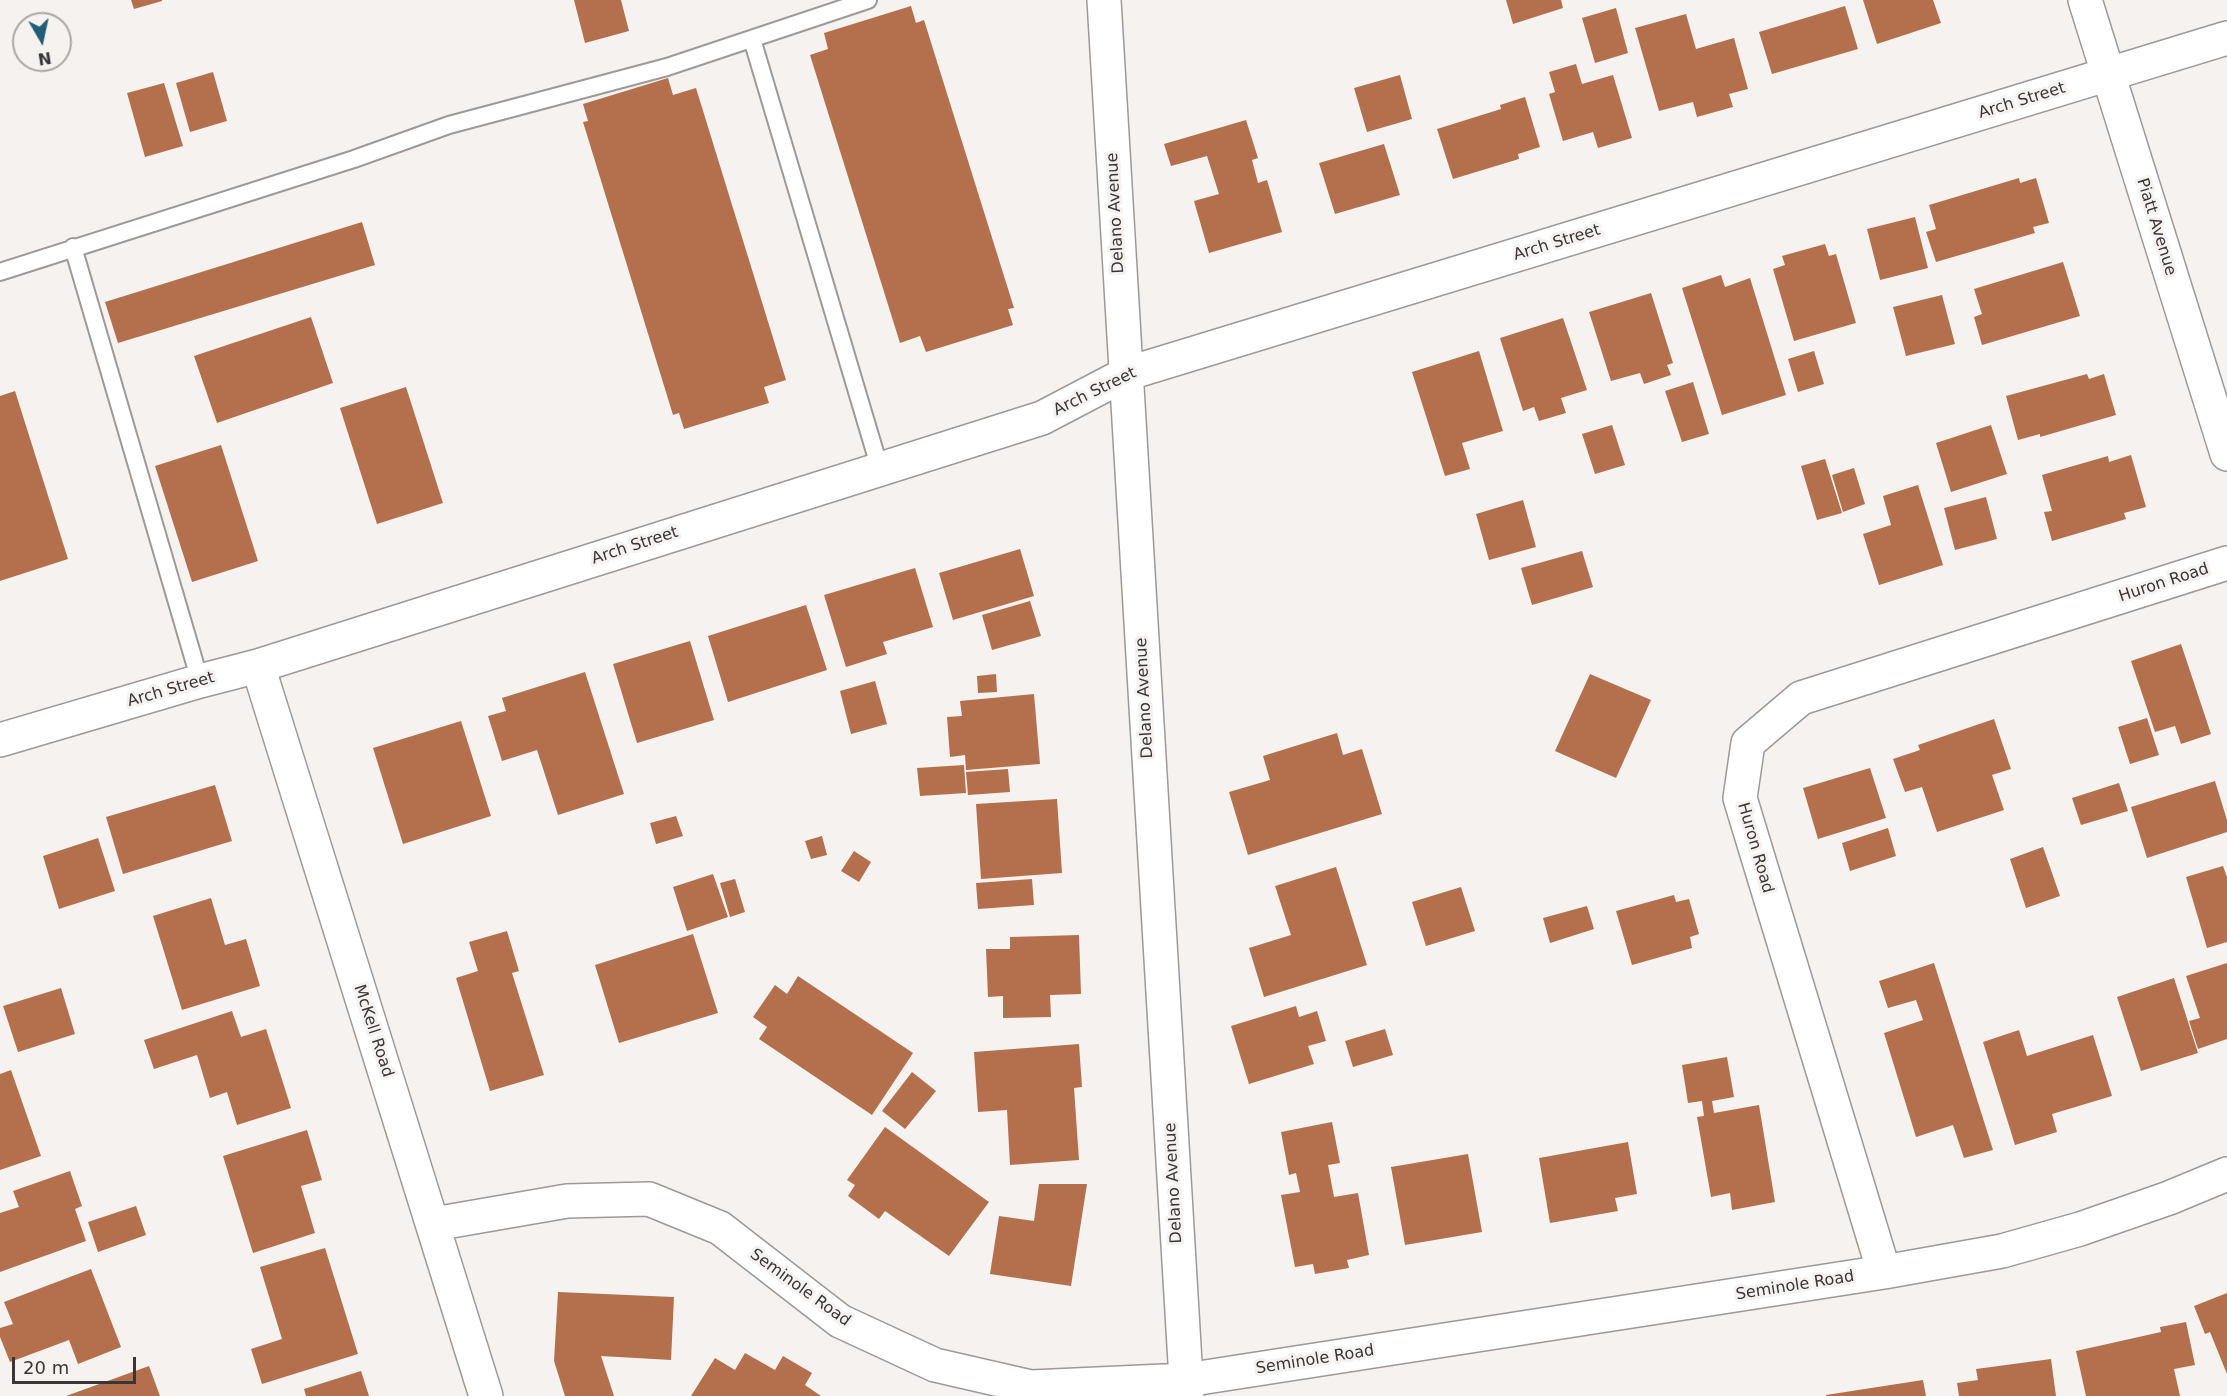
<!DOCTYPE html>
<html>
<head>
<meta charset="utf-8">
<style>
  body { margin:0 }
  #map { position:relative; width:2227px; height:1396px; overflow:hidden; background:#f6f2f0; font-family:"DejaVu Sans",sans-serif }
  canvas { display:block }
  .north { position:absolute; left:12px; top:12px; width:60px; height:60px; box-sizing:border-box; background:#f6f2f0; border:2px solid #aaa7a6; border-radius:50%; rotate:171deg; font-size:16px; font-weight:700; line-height:24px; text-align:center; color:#383636 }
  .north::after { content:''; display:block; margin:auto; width:21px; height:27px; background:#225f76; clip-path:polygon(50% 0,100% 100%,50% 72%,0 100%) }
  .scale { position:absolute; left:12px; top:1357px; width:124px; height:27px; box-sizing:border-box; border:3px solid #383636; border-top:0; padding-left:8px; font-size:18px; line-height:21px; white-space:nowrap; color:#383636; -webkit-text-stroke:4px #f6f2f0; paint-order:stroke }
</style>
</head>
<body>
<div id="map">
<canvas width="2227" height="1396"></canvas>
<div class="north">N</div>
<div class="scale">20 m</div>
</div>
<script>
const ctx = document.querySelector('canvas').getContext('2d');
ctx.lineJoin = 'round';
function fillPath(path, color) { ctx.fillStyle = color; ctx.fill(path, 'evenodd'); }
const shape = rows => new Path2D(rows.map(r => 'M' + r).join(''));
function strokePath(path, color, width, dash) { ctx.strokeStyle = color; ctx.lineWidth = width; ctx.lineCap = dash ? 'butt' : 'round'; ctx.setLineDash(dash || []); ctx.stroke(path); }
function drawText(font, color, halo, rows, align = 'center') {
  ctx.font = font + ' "DejaVu Sans",sans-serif'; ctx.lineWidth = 6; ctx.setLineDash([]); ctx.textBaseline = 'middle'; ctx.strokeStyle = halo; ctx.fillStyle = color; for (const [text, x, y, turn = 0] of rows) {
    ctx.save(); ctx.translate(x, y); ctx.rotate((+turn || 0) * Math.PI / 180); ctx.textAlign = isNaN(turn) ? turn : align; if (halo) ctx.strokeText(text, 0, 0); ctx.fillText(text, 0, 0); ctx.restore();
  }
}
fillPath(shape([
  [131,0,162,0,162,1,134,9],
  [574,0,621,0,629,31,585,43],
  [1506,0,1561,0,1563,8,1513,24],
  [1863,0,1933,0,1941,23,1877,44],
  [911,6,916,23,924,20,1014,308,1008,309,1013,325,926,352,920,336,900,343,810,55,828,49,824,33],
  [1845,6,1858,49,1772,74,1759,32],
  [1616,8,1628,53,1595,63,1582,18],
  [1686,14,1696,49,1734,38,1748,89,1729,94,1733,107,1697,117,1693,102,1659,111,1635,28],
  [1576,64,1582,84,1613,75,1632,138,1598,148,1593,132,1563,141,1549,94,1555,92,1549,72],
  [213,72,227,121,190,132,176,83],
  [1400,75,1412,119,1367,132,1354,88],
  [668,78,673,95,696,88,786,380,764,387,769,403,684,429,679,413,673,415,583,122,588,121,583,104],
  [164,83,183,146,145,157,127,93],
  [1525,97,1540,147,1518,154,1519,159,1453,179,1437,129,1501,109,1500,105],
  [1246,120,1258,158,1252,160,1258,183,1267,180,1282,232,1209,253,1194,201,1219,194,1207,156,1171,166,1164,144],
  [1384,144,1400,195,1335,214,1319,163],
  [2019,178,2020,183,2036,178,2049,223,2033,227,2035,233,1936,262,1926,232,1936,229,1929,205],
  [1915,217,1928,268,1880,280,1867,229],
  [362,222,375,265,118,343,105,302],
  [1825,244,1829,256,1836,254,1856,323,1794,341,1773,269,1785,265,1782,256],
  [2063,262,2080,316,1982,345,1974,317,1982,314,1974,289],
  [1721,275,1725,287,1750,278,1786,395,1722,415,1682,288],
  [1651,293,1673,363,1667,365,1671,375,1644,384,1640,373,1611,381,1589,312],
  [1942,295,1955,344,1906,356,1893,307],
  [311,317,333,383,217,423,194,356],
  [1563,318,1587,390,1561,398,1566,413,1539,421,1534,407,1523,411,1500,338],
  [1479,351,1503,431,1462,443,1470,469,1445,476,1412,372],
  [1814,351,1824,384,1798,392,1788,359],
  [2087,374,2089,379,2104,374,2116,415,2040,437,2040,434,2018,440,2006,396],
  [1693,382,1709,434,1682,442,1665,391],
  [406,387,443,503,377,524,340,408],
  [15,391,68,559,0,581,0,396],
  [1612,425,1625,465,1595,474,1582,434],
  [1991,425,2007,474,1951,492,1936,443],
  [221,445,258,561,192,582,155,466],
  [2131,455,2146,507,2124,513,2126,519,2052,541,2044,512,2052,511,2042,475,2108,456,2109,462],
  [1825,459,1842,513,1817,520,1801,466],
  [1854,468,1865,504,1843,512,1832,475],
  [1918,485,1943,565,1879,585,1863,534,1891,525,1883,496],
  [1986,497,1997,539,1955,550,1944,508],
  [1523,500,1536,547,1489,560,1476,514],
  [1020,549,1034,596,953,620,939,573],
  [1582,551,1593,587,1532,605,1521,568],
  [915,568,933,627,883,642,887,654,846,667,824,595],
  [1030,601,1041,636,992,650,982,615],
  [806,605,827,670,728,702,708,636],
  [690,641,714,720,637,743,613,664],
  [2181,644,2211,734,2181,744,2175,726,2155,732,2131,661],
  [585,672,624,794,558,815,537,750,502,761,488,716,506,711,502,698],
  [996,674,997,692,978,693,977,676],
  [1590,674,1651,700,1616,778,1555,751],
  [875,681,887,724,851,734,840,691],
  [1034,694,1040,764,966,770,965,755,950,757,947,717,962,716,960,701],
  [2147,718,2159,755,2130,764,2118,727],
  [1994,719,2011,769,1992,775,2004,810,1937,832,1922,787,1905,792,1893,759,1920,750,1918,745],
  [461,721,491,816,403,844,373,748],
  [1337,733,1343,755,1362,749,1382,814,1248,855,1229,792,1270,780,1263,756],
  [964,765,966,793,920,796,917,768],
  [1870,768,1886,818,1818,839,1803,788],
  [1008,769,1010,792,968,795,966,772],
  [2215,781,2227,820,2227,832,2147,858,2131,807],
  [2119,783,2128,811,2081,825,2072,798],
  [215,785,232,841,123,874,106,817],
  [1057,799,1062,873,981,879,976,804],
  [676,816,683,836,656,844,650,823],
  [1888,828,1896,856,1850,871,1842,843],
  [822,836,827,855,811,859,805,841],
  [98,838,115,891,59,909,43,856],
  [2043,847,2060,896,2026,908,2010,859],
  [854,851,871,862,859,882,841,871],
  [2223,866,2227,877,2227,942,2207,948,2186,877],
  [1336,867,1367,965,1264,997,1249,948,1291,935,1275,886],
  [713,874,728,917,687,931,673,887],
  [735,879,745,912,730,917,720,883],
  [1032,879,1034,905,978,909,976,883],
  [1461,887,1475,931,1426,946,1412,902],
  [1674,895,1676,902,1689,899,1699,934,1690,937,1692,948,1632,965,1616,911],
  [211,898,225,945,246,939,260,986,182,1010,153,916],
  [1587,906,1594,929,1550,943,1543,918],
  [507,931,519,971,512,973,544,1075,490,1091,456,978,478,971,469,942],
  [693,934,718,1013,619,1043,595,965],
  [1079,935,1081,994,1050,995,1051,1017,1003,1018,1003,996,988,997,986,949,1010,949,1010,937],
  [1934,963,1993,1150,1964,1158,1953,1125,1916,1137,1884,1033,1923,1020,1916,1000,1888,1008,1879,981],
  [2227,963,2227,1039,2198,1049,2189,1021,2200,1018,2186,976],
  [798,976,913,1053,872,1115,759,1039,767,1027,753,1017,775,985,787,994],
  [2174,978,2198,1053,2141,1071,2117,997],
  [61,988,75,1034,18,1052,3,1006],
  [1296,1006,1299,1017,1317,1011,1326,1041,1308,1046,1314,1064,1249,1084,1231,1026],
  [232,1011,241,1037,266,1029,291,1108,237,1125,227,1092,210,1098,197,1055,154,1069,144,1040],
  [1385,1029,1393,1055,1353,1067,1345,1041],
  [2019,1030,2027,1056,2093,1035,2112,1096,2052,1114,2057,1132,2015,1145,1983,1042],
  [1079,1044,1082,1087,1074,1088,1079,1160,1010,1165,1007,1110,978,1112,974,1052],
  [1727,1057,1734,1097,1712,1101,1714,1113,1759,1105,1775,1202,1732,1210,1730,1193,1711,1197,1697,1117,1704,1116,1702,1101,1688,1103,1682,1065],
  [11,1070,41,1156,0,1170,0,1074],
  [912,1072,936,1091,905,1129,882,1111],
  [1332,1122,1340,1163,1328,1165,1334,1197,1358,1193,1369,1255,1347,1260,1349,1268,1315,1274,1313,1264,1295,1267,1281,1195,1300,1192,1296,1173,1289,1175,1281,1132],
  [885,1127,989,1202,949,1256,885,1211,879,1219,848,1196,855,1185,847,1180],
  [307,1130,322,1180,301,1186,315,1233,253,1253,223,1156],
  [1628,1142,1637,1194,1615,1198,1618,1211,1550,1223,1539,1158],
  [1468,1154,1482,1232,1405,1245,1391,1167],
  [70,1171,82,1206,75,1209,86,1241,0,1272,0,1213,19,1207,13,1191],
  [1039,1184,1087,1184,1071,1286,990,1274,999,1216,1034,1221],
  [136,1206,146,1235,98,1252,88,1222],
  [325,1248,358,1354,262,1384,251,1349,282,1339,260,1267],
  [91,1269,121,1347,78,1364,69,1340,10,1362,0,1337,0,1328,13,1324,4,1302],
  [558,1292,674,1297,671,1360,601,1356,614,1396,565,1396,554,1361],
  [2227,1293,2227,1374,2210,1332,2205,1334,2194,1306],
  [2186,1322,2195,1365,2174,1369,2180,1396,2086,1396,2076,1351,2161,1332,2160,1327],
  [745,1353,775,1370,783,1356,812,1373,805,1385,821,1396,691,1396,715,1358,735,1370],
  [2051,1359,2056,1396,1959,1396,1957,1383,1978,1380,1976,1369],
  [149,1366,160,1396,66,1396],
  [361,1371,369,1396,306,1396,304,1389],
  [1923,1380,1926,1396,1826,1396,1826,1395]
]), '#b4704d');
const lane = shape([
  [752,39,880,469],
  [73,247,200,681],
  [0,272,354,159,449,125,667,67,868,0]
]);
const street = shape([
  [1104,0,1187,1396],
  [2085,0,2227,454],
  [258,666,486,1396],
  [0,740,200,681,258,666,1042,418,1126,374,2227,38],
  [434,1224,567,1201,649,1199,720,1228,840,1321,935,1365,1031,1387,1186,1380,1884,1272,2002,1251,2080,1229,2169,1198,2227,1174],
  [1884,1272,1740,798,1748,743,1801,698,2227,563]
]);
strokePath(lane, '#9d9997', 20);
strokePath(street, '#9d9997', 36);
strokePath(lane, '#fff', 16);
strokePath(street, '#fff', 33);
drawText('16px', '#383636', '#f6f2f0', [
  ["Arch Street",2022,101,-17],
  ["Delano Avenue",1116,213,-93],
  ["Piatt Avenue",2156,227,73],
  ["Arch Street",1557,243,-17],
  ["Arch Street",1095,392,-26],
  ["Arch Street",635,546,-18],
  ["Huron Road",2164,583,-18],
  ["Arch Street",171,690,-16],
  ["Delano Avenue",1145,698,-93],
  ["Huron Road",1755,848,74],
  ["McKell Road",373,1031,72],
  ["Delano Avenue",1174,1183,-93],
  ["Seminole Road",1795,1286,-9],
  ["Seminole Road",800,1288,36],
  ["Seminole Road",1315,1360,-9]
]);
</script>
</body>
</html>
